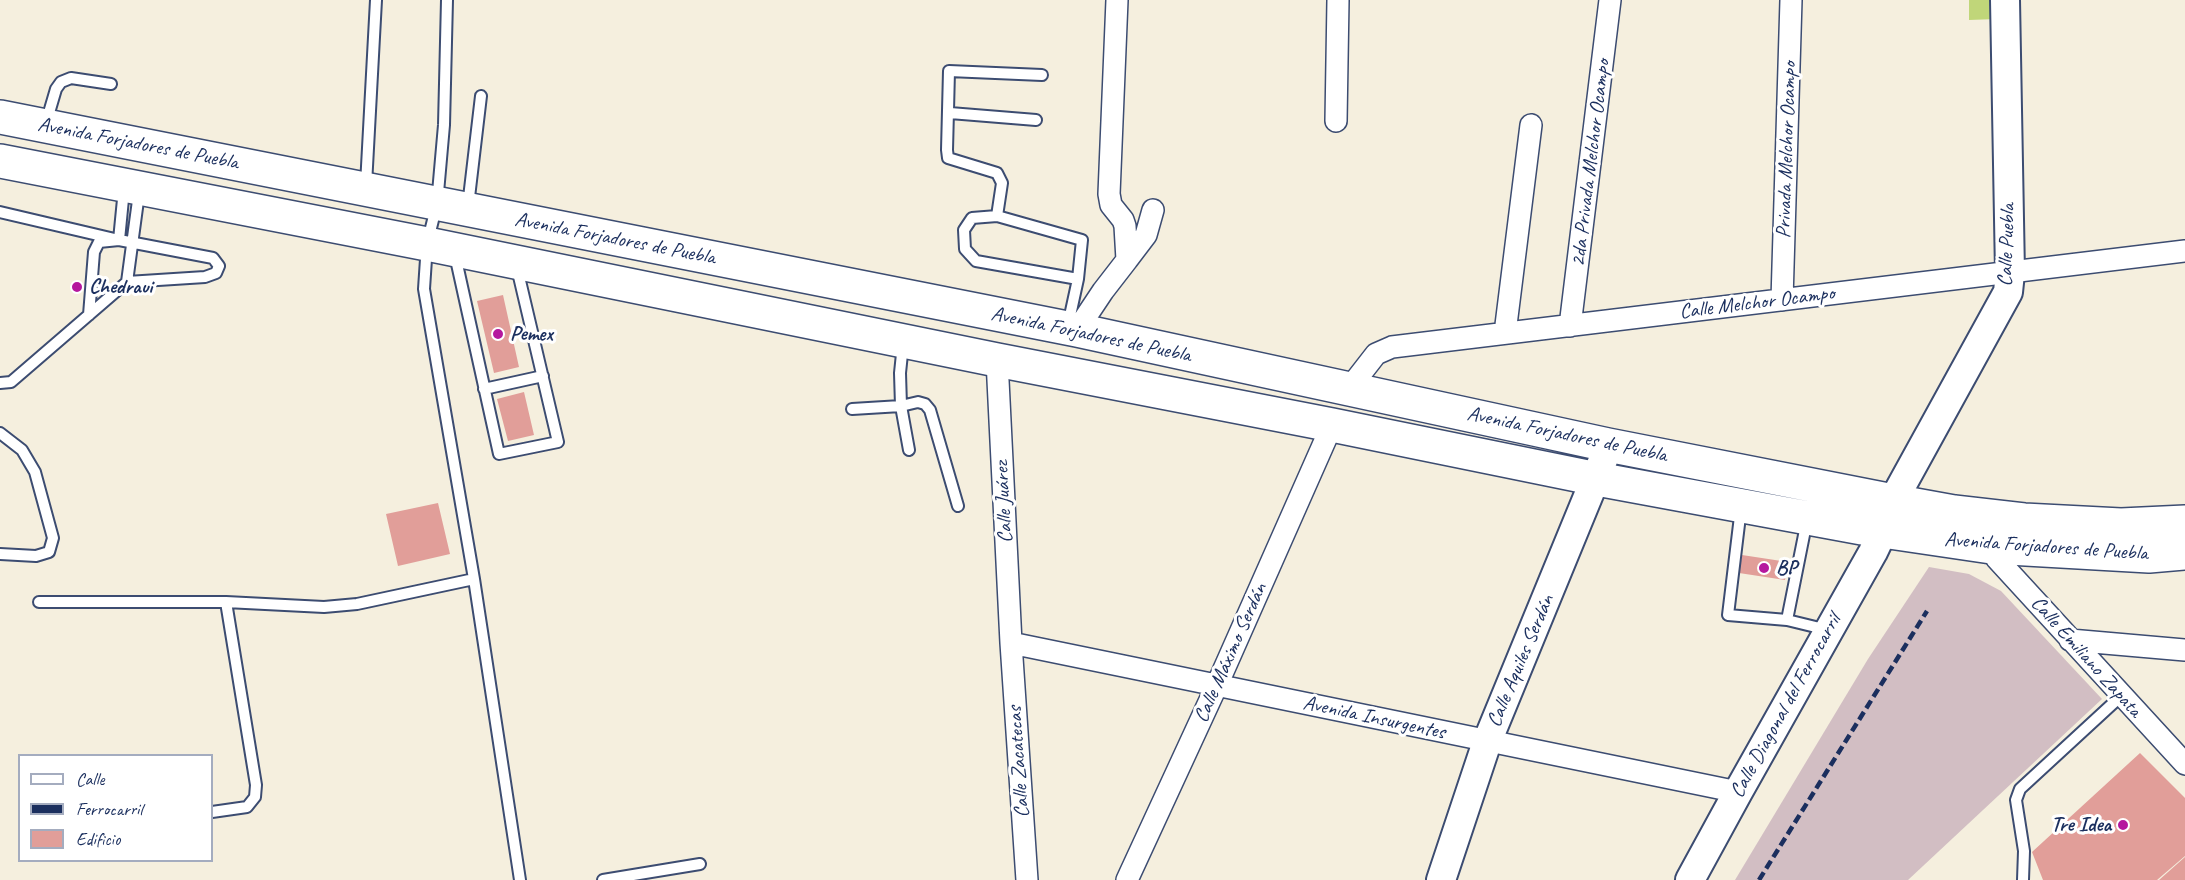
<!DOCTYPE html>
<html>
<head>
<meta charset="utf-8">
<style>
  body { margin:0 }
  #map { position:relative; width:2185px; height:880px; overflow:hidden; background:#f5efde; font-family:Caveat,sans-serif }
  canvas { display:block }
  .legend { position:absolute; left:18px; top:754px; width:195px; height:108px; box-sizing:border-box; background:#fff; border:2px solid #a4acbf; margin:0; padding:8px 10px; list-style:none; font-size:18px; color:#1b2f5e }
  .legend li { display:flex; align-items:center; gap:12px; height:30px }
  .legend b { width:30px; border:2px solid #a4acbf }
</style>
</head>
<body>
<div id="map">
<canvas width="2185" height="880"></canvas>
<ul class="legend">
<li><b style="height:8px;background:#fff"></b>Calle</li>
<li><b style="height:8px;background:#1b2f5e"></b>Ferrocarril</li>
<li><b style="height:16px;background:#e19e99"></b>Edificio</li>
</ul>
</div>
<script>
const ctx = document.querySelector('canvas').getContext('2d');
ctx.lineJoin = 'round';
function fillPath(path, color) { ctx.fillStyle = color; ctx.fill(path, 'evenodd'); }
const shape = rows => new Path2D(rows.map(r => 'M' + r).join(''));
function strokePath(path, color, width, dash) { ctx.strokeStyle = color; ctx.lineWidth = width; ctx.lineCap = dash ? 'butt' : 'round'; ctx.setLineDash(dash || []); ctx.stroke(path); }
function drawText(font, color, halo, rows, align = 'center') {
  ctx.font = font + ' Caveat,sans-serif'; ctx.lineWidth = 6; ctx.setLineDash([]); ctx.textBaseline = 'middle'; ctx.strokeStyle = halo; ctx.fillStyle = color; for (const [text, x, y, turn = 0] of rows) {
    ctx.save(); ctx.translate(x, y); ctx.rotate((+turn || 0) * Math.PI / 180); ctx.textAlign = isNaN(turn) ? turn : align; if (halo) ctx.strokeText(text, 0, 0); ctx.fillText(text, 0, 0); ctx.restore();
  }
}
fillPath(shape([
  [1929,567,1969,574,2001,591,2102,699,1908,880,1735,880,1868,659]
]), '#d2bec3');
fillPath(shape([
  [1969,0,1997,0,1997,19,1969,20]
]), '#c0d679');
fillPath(shape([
  [503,295,519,367,494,373,477,301],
  [524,392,534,435,508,441,497,399],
  [438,503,450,554,398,566,386,514],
  [1742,555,1788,562,1785,580,1739,573],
  [2140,753,2185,798,2185,856,2157,880,2043,880,2032,852],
  [2185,857,2185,880,2159,880]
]), '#e19e99');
const lane = shape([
  [447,0,444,125,437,204,427,244,424,289,474,579,520,880],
  [1042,75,949,71,947,150,948,158,997,173,1002,183,997,216,1082,240,1078,279,1068,325],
  [950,113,1036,120],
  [46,123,56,89,61,82,71,78,111,84],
  [366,185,376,0],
  [468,206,481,96],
  [0,212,119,240,213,258,219,266,216,273,205,277,127,282,11,382,0,383],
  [997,216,972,218,964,230,965,249,976,261,1078,279],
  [455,255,499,454,558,442,517,268],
  [127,282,139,193],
  [89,315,94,252,99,242,119,240,124,189],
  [903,344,900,373,901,406,909,450],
  [484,389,543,376],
  [852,409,901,406,918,402,925,404,930,410,958,506],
  [0,433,22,450,35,472,53,538,49,552,36,556,0,554],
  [1741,508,1728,615,1787,620,1828,630],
  [39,602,226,602,324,607,357,604,474,579],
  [1787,620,1807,520],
  [212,812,247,807,255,797,256,785,226,602],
  [603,880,700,864],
  [2023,880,2024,851,2016,800,2020,789,2121,696]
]);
const street = shape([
  [1336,121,1338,0],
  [1127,260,1146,235,1153,210],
  [1782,300,1791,0],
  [1570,326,1610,0],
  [1077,330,1103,291,1127,260,1125,226,1123,220,1111,205,1109,194,1117,0],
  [1505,333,1531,125],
  [997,360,1011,643,1027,880],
  [1348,390,1376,354,1392,347,2185,251],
  [1991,547,1997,559,2185,764],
  [2070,640,2185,650],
  [1011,643,1738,792],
  [1127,880,1217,685,1332,425]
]);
const secondary = shape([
  [1441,880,1487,742,1603,460],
  [1690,880,1738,792,1873,552,1883,531,1893,501,2008,292,2010,273,2005,0]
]);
const primary = shape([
  [0,117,1077,330,1608,445,1893,501,1954,512,2024,520,2121,525,2185,522],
  [0,161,427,244,997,360,1332,425,1597,479,1862,528,1991,547,2149,556,2185,553]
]);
strokePath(lane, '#3c4c71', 14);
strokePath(street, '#3c4c71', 24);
strokePath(secondary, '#3c4c71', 32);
strokePath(primary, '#3c4c71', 36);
strokePath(lane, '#fff', 10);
strokePath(street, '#fff', 21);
strokePath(secondary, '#fff', 28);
strokePath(primary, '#fff', 33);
strokePath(shape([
  [1759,880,1927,611]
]), '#1b2f5e', 4.5, [9, 4.5]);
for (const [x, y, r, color] of [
  [77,287,6,"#b5179e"],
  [498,334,6,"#b5179e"],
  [1764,568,6,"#b5179e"],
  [2123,825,6,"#b5179e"]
]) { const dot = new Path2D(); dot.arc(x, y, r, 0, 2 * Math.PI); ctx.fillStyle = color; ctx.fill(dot); strokePath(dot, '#fff', 2); }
drawText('21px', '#1b2f5e', '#fff', [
  ["Avenida Forjadores de Puebla",138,144,11],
  ["Privada Melchor Ocampo",1787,150,-88],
  ["2da Privada Melchor Ocampo",1591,163,-83],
  ["Avenida Forjadores de Puebla",615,239,11],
  ["Calle Puebla",2007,245,-88],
  ["Calle Melchor Ocampo",1757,303,-7],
  ["Avenida Forjadores de Puebla",1091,335,12],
  ["Avenida Forjadores de Puebla",1567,435,12],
  ["Calle Juárez",1004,502,-93],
  ["Avenida Forjadores de Puebla",2046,547,4],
  ["Calle Máximo Serdán",1231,653,-66],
  ["Calle Emiliano Zapata",2086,657,48],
  ["Calle Aquiles Serdán",1521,661,-67],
  ["Calle Diagonal del Ferrocarril",1786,706,-61],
  ["Avenida Insurgentes",1374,718,12],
  ["Calle Zacatecas",1019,762,-94]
]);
drawText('bold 21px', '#1b2f5e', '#fff', [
  ["Chedraui",89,287],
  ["Pemex",510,334],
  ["BP",1776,568],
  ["Tre Idea",2111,825,"right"]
], 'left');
</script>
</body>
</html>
